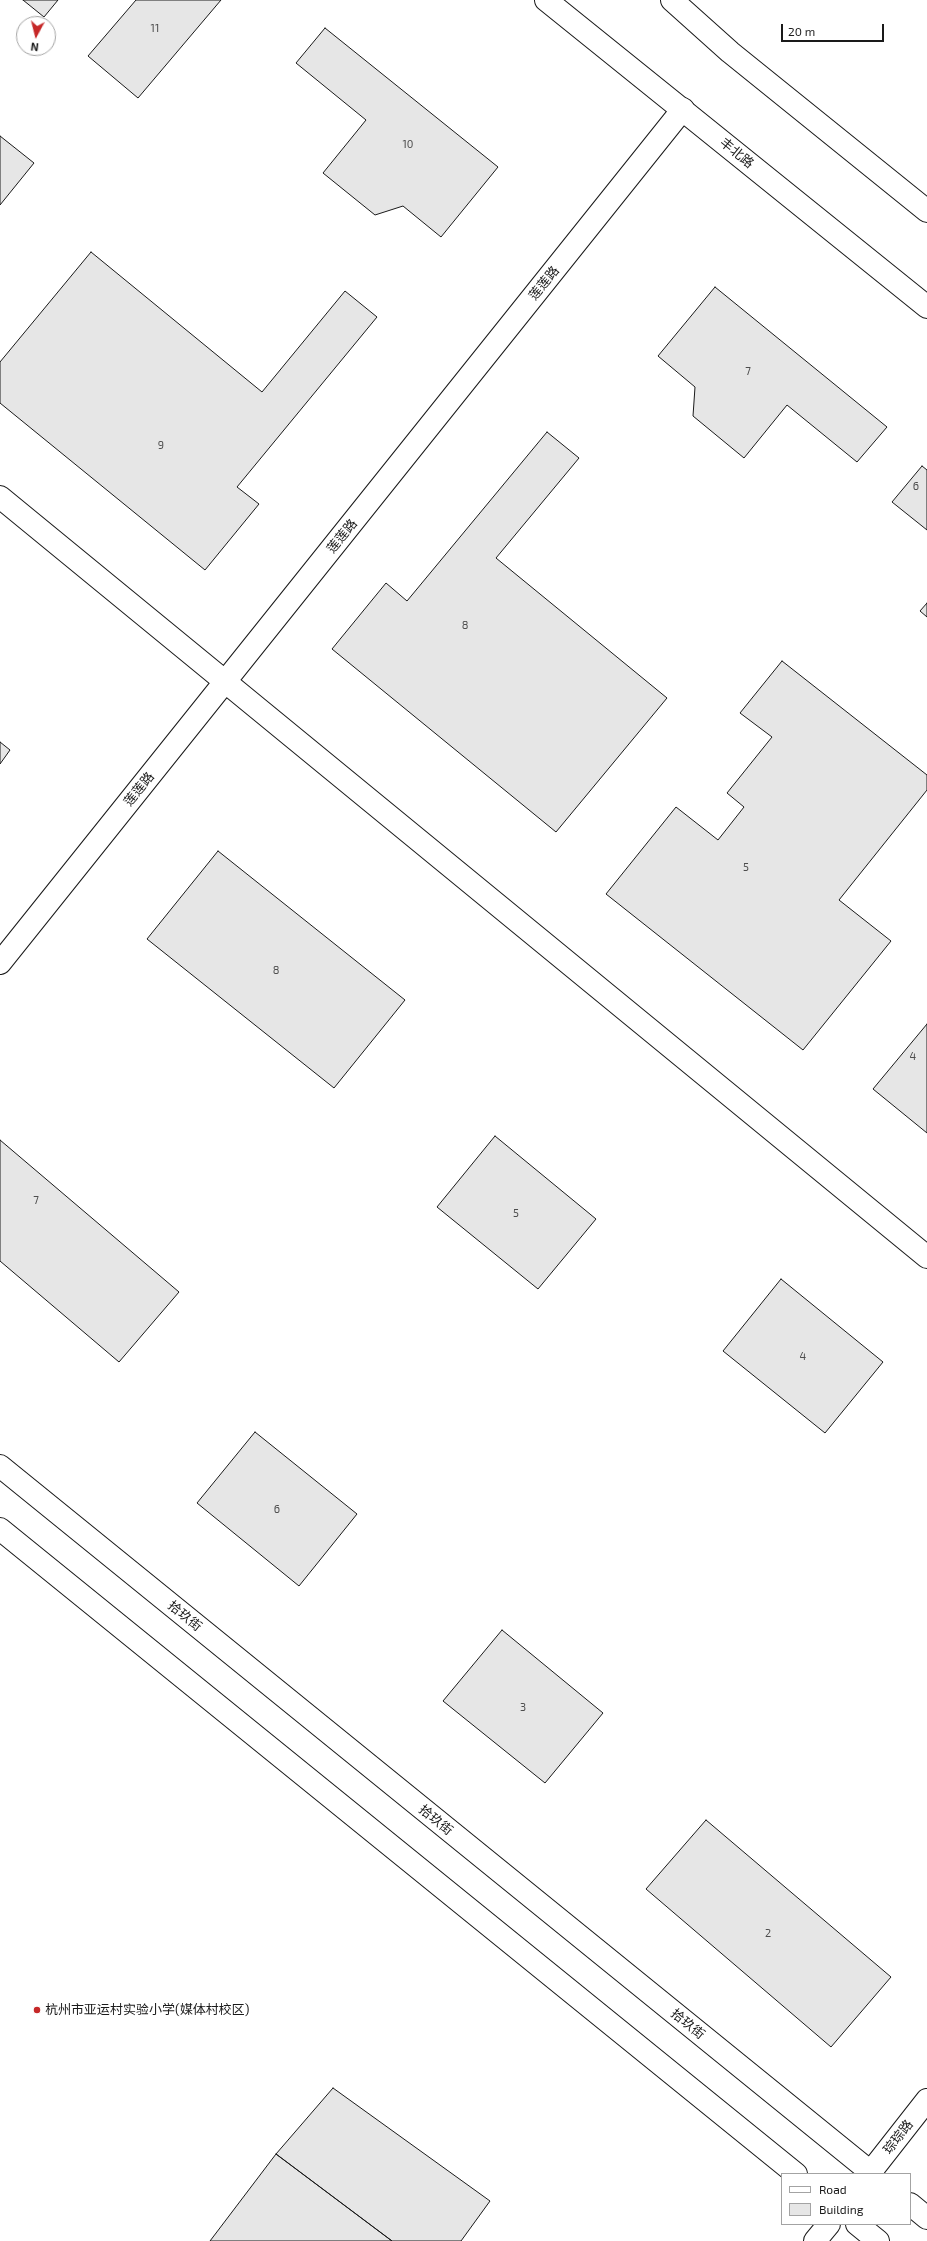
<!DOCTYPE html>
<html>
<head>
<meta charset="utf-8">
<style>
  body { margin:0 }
  #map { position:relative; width:927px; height:2241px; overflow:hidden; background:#fff; font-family:"Exo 2",sans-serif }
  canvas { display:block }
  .legend { position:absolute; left:781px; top:2173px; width:130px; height:52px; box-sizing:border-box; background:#fff; border:1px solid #a3a3a3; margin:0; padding:5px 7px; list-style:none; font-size:12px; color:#1a1a1a }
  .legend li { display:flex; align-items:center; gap:8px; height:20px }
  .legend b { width:20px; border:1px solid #a3a3a3 }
  .north { position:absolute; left:16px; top:16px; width:40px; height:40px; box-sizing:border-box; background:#fff; border:1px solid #a3a3a3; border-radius:50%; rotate:187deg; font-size:11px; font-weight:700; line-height:16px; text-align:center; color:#1a1a1a }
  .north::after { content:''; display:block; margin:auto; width:14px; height:18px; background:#c62828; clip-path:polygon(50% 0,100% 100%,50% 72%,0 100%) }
  .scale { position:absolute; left:781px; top:24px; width:103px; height:18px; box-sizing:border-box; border:2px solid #1a1a1a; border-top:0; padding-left:5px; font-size:12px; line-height:14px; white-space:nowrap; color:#1a1a1a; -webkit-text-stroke:3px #fff; paint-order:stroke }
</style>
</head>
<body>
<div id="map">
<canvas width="927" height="2241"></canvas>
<ul class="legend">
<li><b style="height:5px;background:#fff"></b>Road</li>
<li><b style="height:11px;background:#e6e6e6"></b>Building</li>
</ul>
<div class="north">N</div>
<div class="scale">20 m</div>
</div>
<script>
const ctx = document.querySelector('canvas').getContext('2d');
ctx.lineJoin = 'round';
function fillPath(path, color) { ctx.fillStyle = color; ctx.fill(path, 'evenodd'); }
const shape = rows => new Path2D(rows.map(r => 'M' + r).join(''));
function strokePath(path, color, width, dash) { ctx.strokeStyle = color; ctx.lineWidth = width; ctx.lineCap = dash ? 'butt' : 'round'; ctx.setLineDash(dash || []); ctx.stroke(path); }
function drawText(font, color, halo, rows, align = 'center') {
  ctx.font = font + ' "Exo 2","Noto Sans SC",sans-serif'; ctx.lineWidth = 3; ctx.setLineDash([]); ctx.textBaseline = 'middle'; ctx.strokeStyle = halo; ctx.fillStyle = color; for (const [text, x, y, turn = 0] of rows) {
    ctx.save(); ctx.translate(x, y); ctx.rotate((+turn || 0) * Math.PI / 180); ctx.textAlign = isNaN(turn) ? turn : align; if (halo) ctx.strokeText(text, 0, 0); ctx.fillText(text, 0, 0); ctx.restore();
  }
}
const building = shape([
  [23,0,58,0,44,17,23,0],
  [136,0,221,0,138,98,88,56,136,0],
  [325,28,498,167,441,237,403,206,375,215,323,173,366,120,296,63,325,28],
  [0,136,34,163,0,205,0,136],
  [91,252,262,392,345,291,377,317,237,487,259,504,205,570,0,403,0,362,91,252],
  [715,287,887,427,857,462,787,405,744,458,693,416,695,387,658,356,715,287],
  [547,432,579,458,496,558,667,698,556,832,332,649,386,583,407,601,547,432],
  [922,466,927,470,927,530,892,502,922,466],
  [927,603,927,617,920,611,927,603],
  [782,661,927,775,927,790,839,900,891,941,803,1050,606,894,676,807,718,840,744,807,727,793,772,737,740,713,782,661],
  [0,742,10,750,0,764,0,742],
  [218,851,405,1000,334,1088,147,939,218,851],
  [927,1024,927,1133,873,1089,927,1024],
  [495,1136,596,1219,538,1289,437,1207,495,1136],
  [0,1140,179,1292,119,1362,0,1261,0,1140],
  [781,1279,883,1362,825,1433,723,1351,781,1279],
  [255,1432,357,1514,299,1586,197,1503,255,1432],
  [502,1630,603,1713,545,1783,443,1701,502,1630],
  [706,1820,891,1977,831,2047,646,1889,706,1820],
  [333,2088,490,2201,461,2241,392,2241,276,2154,333,2088],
  [276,2154,392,2241,210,2241,276,2154]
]);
fillPath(building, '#e6e6e6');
strokePath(building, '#1a1a1a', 1);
const minor = shape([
  [0,497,927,1257],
  [0,963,683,109],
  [869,2174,927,2100],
  [815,2241,829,2224]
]);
const major = shape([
  [546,0,927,307],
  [672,0,730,52,927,211],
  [0,1466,873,2174],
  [0,1529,796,2174],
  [910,2204,927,2218],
  [857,2224,878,2241]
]);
strokePath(minor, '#1a1a1a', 24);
strokePath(major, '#1a1a1a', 24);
strokePath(minor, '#fff', 22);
strokePath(major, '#fff', 22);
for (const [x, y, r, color] of [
  [37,2010,4,"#c62828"]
]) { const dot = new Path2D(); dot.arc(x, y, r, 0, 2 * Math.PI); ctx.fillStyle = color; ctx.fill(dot); strokePath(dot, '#fff', 1.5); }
drawText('11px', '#4d4d4d', null, [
  ["11",155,28],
  ["10",408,144],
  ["7",748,371],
  ["9",161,445],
  ["6",916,486],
  ["8",465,625],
  ["5",746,867],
  ["8",276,970],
  ["4",913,1056],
  ["7",36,1200],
  ["5",516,1213],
  ["4",803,1356],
  ["6",277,1509],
  ["3",523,1707],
  ["2",768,1933]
]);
drawText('13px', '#1a1a1a', '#fff', [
  ["丰北路",737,153,39],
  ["莲莲路",544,283,-51],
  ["莲莲路",342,536,-51],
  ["莲莲路",139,789,-51],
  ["拾玖街",185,1616,39],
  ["拾玖街",436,1820,39],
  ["拾玖街",688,2024,39],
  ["琮琮路",898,2137,-52]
]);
drawText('13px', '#1a1a1a', '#fff', [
  ["杭州市亚运村实验小学(媒体村校区)",45,2010]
], 'left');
</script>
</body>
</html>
